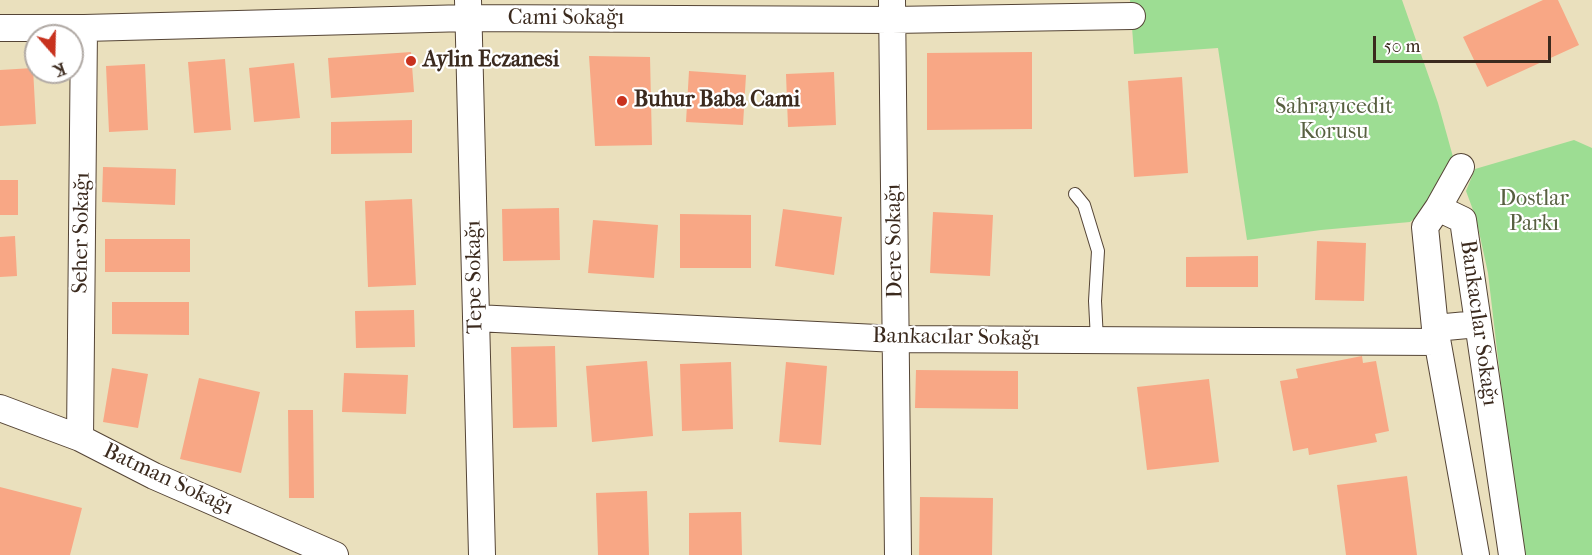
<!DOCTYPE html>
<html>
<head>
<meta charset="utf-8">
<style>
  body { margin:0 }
  #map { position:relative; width:1592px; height:555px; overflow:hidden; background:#eae0bd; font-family:"IM FELL French Canon",serif }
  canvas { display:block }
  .north { position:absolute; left:24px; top:24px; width:60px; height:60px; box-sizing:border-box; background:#fff; border:2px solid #b1aaa5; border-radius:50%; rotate:160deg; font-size:16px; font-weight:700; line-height:24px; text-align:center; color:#3b2a1e }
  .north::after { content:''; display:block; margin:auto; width:21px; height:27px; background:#c8321e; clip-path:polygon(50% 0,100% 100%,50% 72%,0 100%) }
  .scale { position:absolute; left:1373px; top:36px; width:178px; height:27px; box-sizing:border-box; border:3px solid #3b2a1e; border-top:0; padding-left:8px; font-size:18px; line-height:21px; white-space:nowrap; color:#3b2a1e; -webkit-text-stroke:4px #fff; paint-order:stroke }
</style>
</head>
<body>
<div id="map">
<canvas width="1592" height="555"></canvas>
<div class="north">K</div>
<div class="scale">50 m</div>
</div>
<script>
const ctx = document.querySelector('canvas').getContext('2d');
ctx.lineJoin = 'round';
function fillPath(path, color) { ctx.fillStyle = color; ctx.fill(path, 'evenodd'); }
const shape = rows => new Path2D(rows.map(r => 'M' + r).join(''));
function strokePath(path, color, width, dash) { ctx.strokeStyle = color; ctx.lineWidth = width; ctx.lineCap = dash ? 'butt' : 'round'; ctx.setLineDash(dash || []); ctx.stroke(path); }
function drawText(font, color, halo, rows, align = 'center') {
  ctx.font = font + ' "IM FELL French Canon",serif'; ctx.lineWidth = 4.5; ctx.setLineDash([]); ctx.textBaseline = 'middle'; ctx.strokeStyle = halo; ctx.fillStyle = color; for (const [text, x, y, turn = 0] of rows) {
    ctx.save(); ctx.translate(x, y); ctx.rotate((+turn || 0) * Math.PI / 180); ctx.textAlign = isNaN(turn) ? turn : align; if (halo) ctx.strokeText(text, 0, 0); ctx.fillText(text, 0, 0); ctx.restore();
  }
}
fillPath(shape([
  [1130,0,1402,0,1438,103,1455,164,1425,211,1410,222,1321,230,1247,240,1218,48,1134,54],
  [1574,140,1592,148,1592,555,1521,555,1488,273,1476,218,1466,191,1475,169]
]), '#9ddd93');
fillPath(shape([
  [1543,0,1558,0,1579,45,1487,87,1463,37],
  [411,52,414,92,331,98,328,58],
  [1032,52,1032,129,927,130,927,53],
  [589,56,650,57,652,145,595,146],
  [225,59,231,130,194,133,188,62],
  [294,63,300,118,254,122,249,68],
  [145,64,148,130,109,132,106,66],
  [33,68,36,124,0,126,0,70],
  [689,71,746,75,743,125,686,122],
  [834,72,836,125,788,127,786,74],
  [1182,77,1188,173,1134,177,1128,81],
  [412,120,412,153,331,154,331,122],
  [103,167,176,169,175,205,102,202],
  [0,180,18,180,18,215,0,215],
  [412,199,416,285,368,287,365,201],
  [559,208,560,260,503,261,502,209],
  [783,209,842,217,834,275,775,266],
  [933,212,993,215,990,276,930,273],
  [680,214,751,215,751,268,680,268],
  [593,220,658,225,654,278,588,273],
  [15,236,17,276,0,277,0,237],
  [105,239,190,239,190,272,105,272],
  [1317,241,1366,243,1364,301,1315,300],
  [1258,256,1258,287,1186,287,1186,257],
  [112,302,189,302,189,335,112,334],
  [414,310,415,347,356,348,355,311],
  [555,346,557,427,513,428,511,347],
  [1362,356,1363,363,1376,361,1389,431,1375,434,1377,442,1309,455,1308,448,1293,451,1280,381,1298,378,1296,369],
  [647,361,653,436,592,442,586,366],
  [731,362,733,429,682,431,680,364],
  [786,362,827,366,821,445,779,442],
  [112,368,148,374,138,428,103,422],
  [916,370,1018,371,1018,409,915,408],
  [344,373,408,375,406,414,342,412],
  [199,378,260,392,241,473,180,459],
  [1209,379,1219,462,1147,470,1137,387],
  [288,410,313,410,314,498,289,498],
  [1407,476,1417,555,1346,555,1337,485],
  [0,487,82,508,70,555,0,555],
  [647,491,649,555,598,555,596,493],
  [920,497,993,498,992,555,919,555],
  [741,512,742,555,689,555,689,513]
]), '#f8a785');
const lane = shape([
  [1075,194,1084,205,1098,251,1095,301,1097,340]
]);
const street = shape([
  [468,0,482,555],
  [892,0,898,555],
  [0,28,84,28,468,18,892,20,1132,16],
  [1438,208,1461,167],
  [476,318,897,339,1437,342],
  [1435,328,1478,324],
  [0,408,80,438,154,476,335,555],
  [80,438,84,28],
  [1476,555,1435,328,1425,227,1438,208,1463,220,1512,555]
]);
strokePath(lane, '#554536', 14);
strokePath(street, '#554536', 28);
strokePath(lane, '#fff', 12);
strokePath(street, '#fff', 26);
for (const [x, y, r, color] of [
  [411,61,6,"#c8321e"],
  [622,101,6,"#c8321e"]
]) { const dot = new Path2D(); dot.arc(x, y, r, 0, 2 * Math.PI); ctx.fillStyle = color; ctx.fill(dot); strokePath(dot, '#fff', 2); }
drawText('22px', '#3b2a1e', '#fff', [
  ["Cami Sokağı",566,19],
  ["Seher Sokağı",82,233,-89],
  ["Dere Sokağı",895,241,-91],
  ["Tepe Sokağı",475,277,-91],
  ["Bankacılar Sokağı",1478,323,82],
  ["Bankacılar Sokağı",956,338,1],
  ["Batman Sokağı",168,480,25]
]);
drawText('bold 22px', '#3b2a1e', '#fff', [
  ["Aylin Eczanesi",423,61],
  ["Buhur Baba Cami",634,101]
], 'left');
drawText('22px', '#586041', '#fff', [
  ["Sahrayıcedit",1334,108],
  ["Korusu",1334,133],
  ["Dostlar",1534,200],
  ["Parkı",1534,225]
]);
</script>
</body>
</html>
